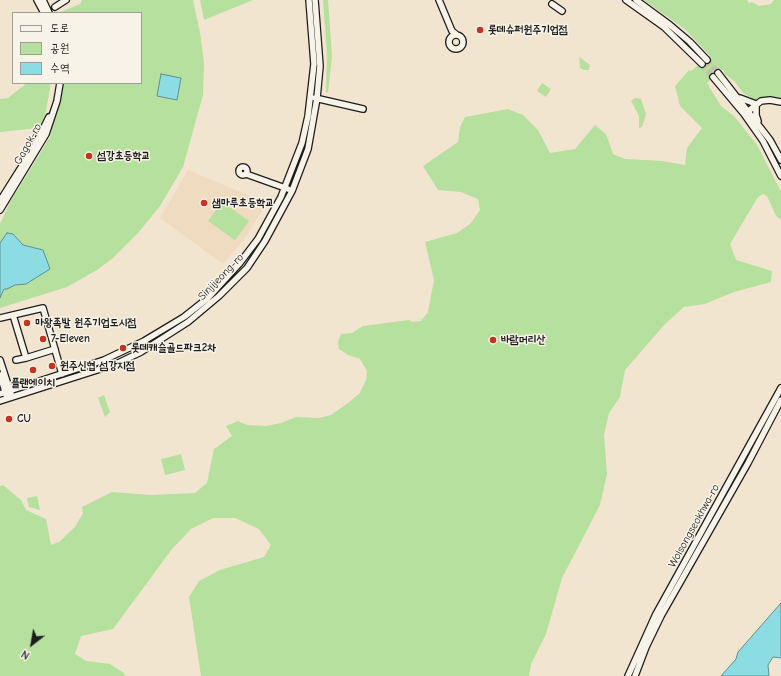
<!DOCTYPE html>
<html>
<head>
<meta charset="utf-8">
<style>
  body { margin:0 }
  #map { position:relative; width:781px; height:676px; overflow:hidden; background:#f2e5d0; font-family:"Comic Neue","Poor Story",sans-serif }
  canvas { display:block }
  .legend { position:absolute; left:12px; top:12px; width:130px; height:72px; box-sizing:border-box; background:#f7f3e8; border:1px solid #9f9d96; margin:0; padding:5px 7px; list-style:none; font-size:12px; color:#1c1c1c }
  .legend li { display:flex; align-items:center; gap:8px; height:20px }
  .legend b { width:20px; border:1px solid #9f9d96 }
  .north { position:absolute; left:12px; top:624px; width:40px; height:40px; -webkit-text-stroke:3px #f7f3e8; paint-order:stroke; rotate:211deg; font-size:11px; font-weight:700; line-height:16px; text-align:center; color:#1c1c1c }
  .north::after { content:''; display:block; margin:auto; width:14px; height:18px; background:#1c1c1c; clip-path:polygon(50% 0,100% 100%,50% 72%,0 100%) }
</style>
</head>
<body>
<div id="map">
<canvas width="781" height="676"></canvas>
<ul class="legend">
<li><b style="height:5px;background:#f7f3e8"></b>도로</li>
<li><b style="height:11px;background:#b5e09d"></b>공원</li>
<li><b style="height:11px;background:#8cdde3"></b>수역</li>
</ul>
<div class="north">N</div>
</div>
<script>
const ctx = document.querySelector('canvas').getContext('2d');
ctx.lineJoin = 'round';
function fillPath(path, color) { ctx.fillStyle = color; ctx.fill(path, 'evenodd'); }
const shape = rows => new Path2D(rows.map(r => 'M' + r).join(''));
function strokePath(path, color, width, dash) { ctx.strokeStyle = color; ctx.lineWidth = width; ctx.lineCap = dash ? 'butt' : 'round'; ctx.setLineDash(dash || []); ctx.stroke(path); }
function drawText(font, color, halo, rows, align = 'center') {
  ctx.font = font + ' "Comic Neue","Poor Story",sans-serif'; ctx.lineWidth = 3; ctx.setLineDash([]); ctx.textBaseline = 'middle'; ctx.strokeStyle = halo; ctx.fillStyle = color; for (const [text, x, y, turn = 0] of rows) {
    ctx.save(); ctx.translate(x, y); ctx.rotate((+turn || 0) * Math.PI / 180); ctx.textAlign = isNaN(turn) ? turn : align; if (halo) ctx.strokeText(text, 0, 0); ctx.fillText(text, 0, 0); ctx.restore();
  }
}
fillPath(shape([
  [188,170,267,203,244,240,223,264,160,218]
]), '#efdbbf');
fillPath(shape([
  [82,0,193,0,200,33,204,62,203,95,183,167,160,206,138,233,113,258,97,270,67,287,0,308,0,224,9,204,50,137,63,83,141,83,141,13,58,13,80,4],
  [200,0,253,0,204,20],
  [323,0,328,0,332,56,328,93,326,92,327,55],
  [644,0,747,0,749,3,752,2,759,6,771,4,774,0,781,0,781,100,767,97,755,100,743,93,735,82,725,74,723,69,707,83,721,106,734,116,757,145,781,192,781,220,776,216,767,196,763,194,758,197,730,244,736,260,772,271,771,282,734,292,705,304,684,307,666,323,625,370,620,397,609,413,604,435,607,474,600,505,562,578,546,634,531,664,529,676,201,676,189,597,199,581,220,570,264,557,271,545,259,529,235,518,213,518,191,529,172,549,113,629,81,636,75,654,86,661,110,664,124,673,125,676,0,676,0,486,3,485,21,500,26,510,46,519,51,545,59,542,75,527,83,513,82,507,112,492,150,495,195,493,207,483,214,449,232,436,226,426,238,421,247,425,266,426,281,423,296,417,319,418,331,415,348,403,360,393,366,380,367,371,360,359,348,355,339,349,338,342,341,334,352,333,363,326,409,320,413,322,421,321,428,312,434,280,425,242,457,233,471,223,480,210,478,199,461,192,438,190,423,166,458,142,460,127,465,117,508,109,523,115,538,130,550,153,575,149,595,125,606,134,613,154,625,159,662,161,685,165,687,148,702,128,680,106,675,86,689,70,691,71,710,56,686,30],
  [579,57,590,65,589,70,584,70,580,68],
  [27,83,51,83,45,116,38,128,0,132,0,99,8,98],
  [542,83,551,89,546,97,537,91],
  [635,98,641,99,646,114,642,127,639,128,639,116,631,101],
  [222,202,249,221,235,240,208,221],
  [104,395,110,412,105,417,98,398],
  [181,454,185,470,165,475,161,459],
  [37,496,40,510,29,507,27,498]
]), '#b5e09d');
const water = shape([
  [161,74,181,78,177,100,157,96,161,74],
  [7,233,13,234,23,245,43,250,50,269,26,284,15,285,7,289,4,289,0,298,0,243,7,233],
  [781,603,781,658,773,657,768,665,769,676,721,676,736,659,738,652,781,603]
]);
fillPath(water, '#8cdde3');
strokePath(water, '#5f9093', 1);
strokePath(shape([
  [707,60,718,73],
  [702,64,713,77]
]), '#c7bdac', 5.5, [5.5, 3]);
const minor = shape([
  [37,0,44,13],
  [43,0,49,13],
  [439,0,452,31,457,35],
  [626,0,664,27,702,64],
  [636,0,670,25,690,42,707,60],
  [552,4,562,11],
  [55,7,66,0],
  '449 42a7 7 0 1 1 14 0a7 7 0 1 1-14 0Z',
  [718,73,770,140,781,160],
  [713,77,744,114,763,141,781,176],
  [315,98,363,109],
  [740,98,756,104],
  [756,104,756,115,758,121],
  [746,113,761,101,770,100,781,102],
  '239 171a4 4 0 1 1 8 0a4 4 0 1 1-8 0Z',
  [246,174,288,189],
  [0,201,34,147,49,117],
  [0,210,46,134,57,101,60,83],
  [13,315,26,358,55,349],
  [0,318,43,308,62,374],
  [0,360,11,394],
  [16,360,26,358],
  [0,375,6,395],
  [0,394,104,360,144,341,184,317,208,298,239,264,258,239,281,197,302,143,308,116,314,64,309,0],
  [0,401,116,364,141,352,188,322,219,296,247,268,265,241,292,191,308,149,317,98,320,66,315,0],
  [628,676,656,614,781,388],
  [635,676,646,647,661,616,748,463,781,400]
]);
strokePath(minor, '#1c1c1c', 8);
strokePath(minor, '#f7f3e8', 5.5);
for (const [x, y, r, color] of [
  [480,30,4,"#c8321e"],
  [89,156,4,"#c8321e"],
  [204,203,4,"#c8321e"],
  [27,323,4,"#c8321e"],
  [43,339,4,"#c8321e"],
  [493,340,4,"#c8321e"],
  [123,348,4,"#c8321e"],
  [52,366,4,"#c8321e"],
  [33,370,4,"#c8321e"],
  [9,419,4,"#c8321e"]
]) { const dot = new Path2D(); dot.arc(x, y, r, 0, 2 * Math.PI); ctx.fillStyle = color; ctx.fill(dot); strokePath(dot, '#f7f3e8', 1.5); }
drawText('bold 11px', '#1c1c1c', '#f7f3e8', [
  ["롯데슈퍼원주기업점",488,30],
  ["섬강초등학교",97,156],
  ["샘마루초등학교",212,203],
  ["마왕족발 원주기업도시점",35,323],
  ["7-Eleven",51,339],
  ["바람머리산",501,340],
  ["롯데캐슬골드파크2차",131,348],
  ["원주신협 섬강지점",60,366],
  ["플랜에이치",33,383,"center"],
  ["CU",17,419]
], 'left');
drawText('11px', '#1c1c1c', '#f7f3e8', [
  ["Gagok-ro",28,144,-61],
  ["Sinjijeong-ro",221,277,-46],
  ["Wolsongseokhwa-ro",694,526,-61]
]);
</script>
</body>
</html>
